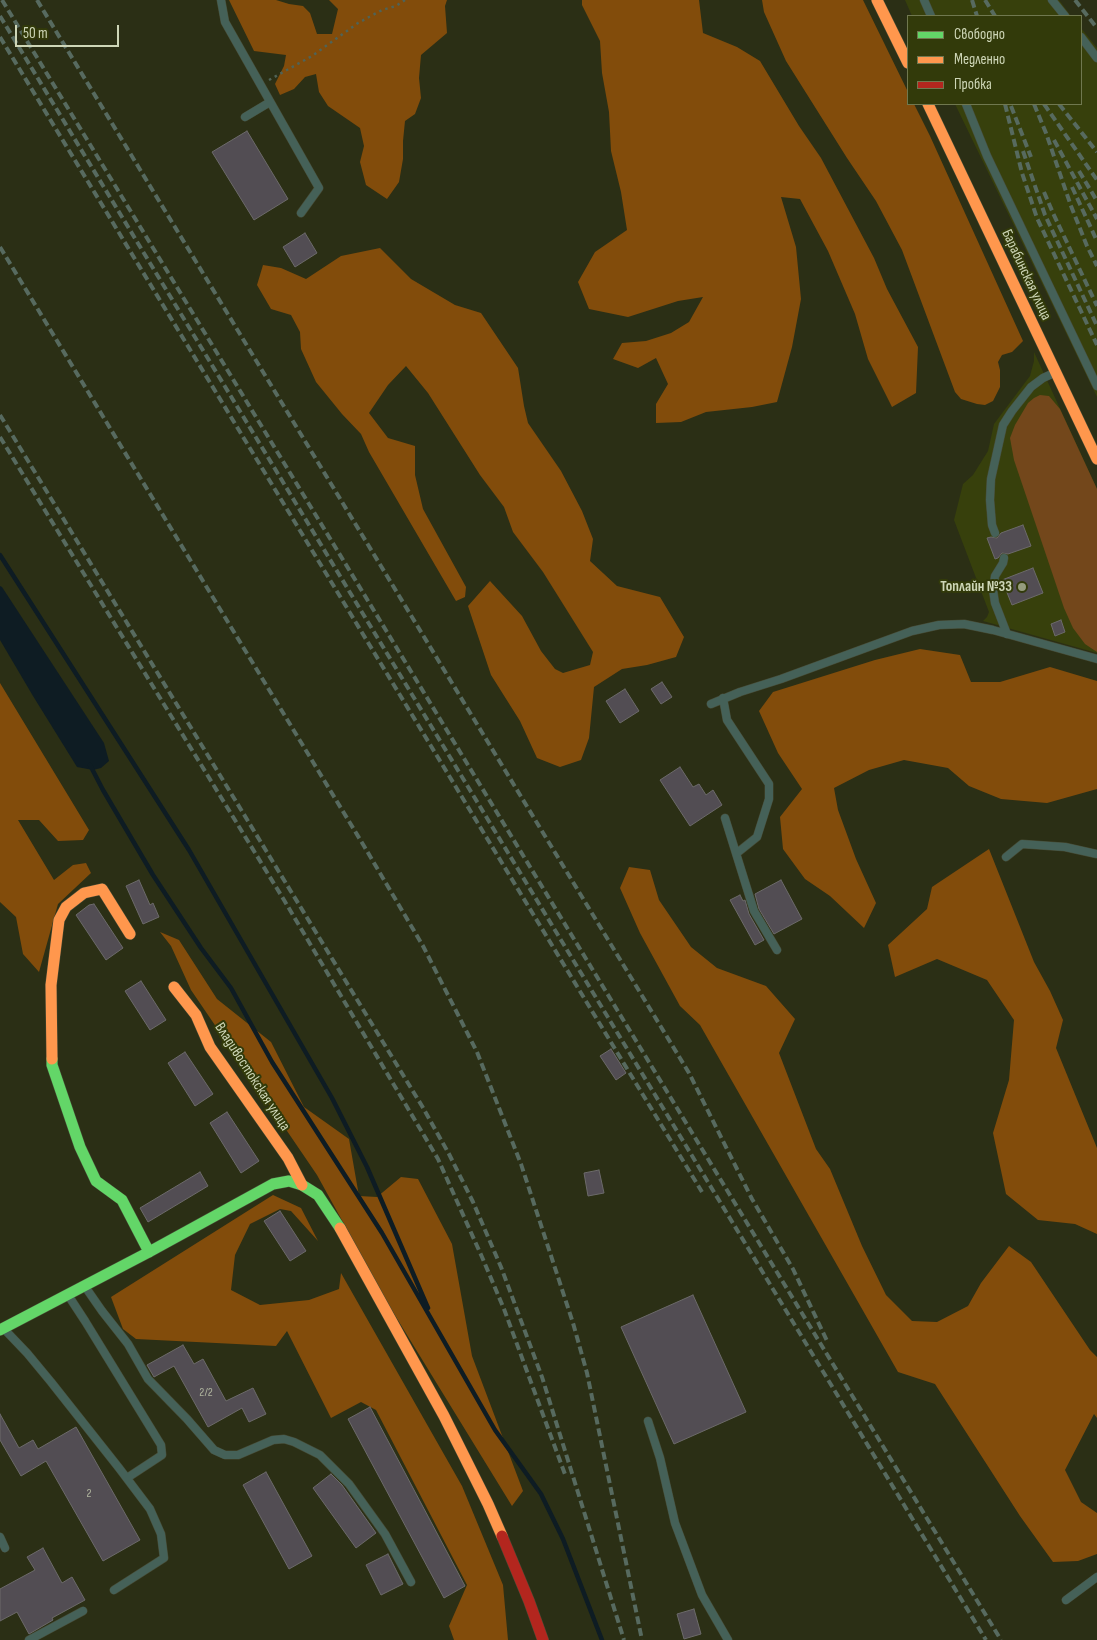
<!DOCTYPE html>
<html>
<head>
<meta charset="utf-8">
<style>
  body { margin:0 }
  #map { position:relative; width:1097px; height:1640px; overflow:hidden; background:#2b2f15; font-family:"Sofia Sans Condensed",sans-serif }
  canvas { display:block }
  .legend { position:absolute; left:907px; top:15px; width:175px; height:90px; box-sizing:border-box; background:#323a0a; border:1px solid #70784f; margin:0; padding:6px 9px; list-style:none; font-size:15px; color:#ced6b7 }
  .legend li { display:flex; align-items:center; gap:10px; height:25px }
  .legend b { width:25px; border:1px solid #70784f }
  .scale { position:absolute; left:15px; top:25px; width:104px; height:22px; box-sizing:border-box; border:2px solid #ced6b7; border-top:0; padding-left:6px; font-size:15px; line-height:18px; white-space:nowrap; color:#ced6b7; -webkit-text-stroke:4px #323a0a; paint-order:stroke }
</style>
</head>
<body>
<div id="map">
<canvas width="1097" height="1640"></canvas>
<ul class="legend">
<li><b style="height:6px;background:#63d668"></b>Свободно</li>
<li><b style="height:6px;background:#ff974d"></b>Медленно</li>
<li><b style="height:6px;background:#b3261e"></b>Пробка</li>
</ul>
<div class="scale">50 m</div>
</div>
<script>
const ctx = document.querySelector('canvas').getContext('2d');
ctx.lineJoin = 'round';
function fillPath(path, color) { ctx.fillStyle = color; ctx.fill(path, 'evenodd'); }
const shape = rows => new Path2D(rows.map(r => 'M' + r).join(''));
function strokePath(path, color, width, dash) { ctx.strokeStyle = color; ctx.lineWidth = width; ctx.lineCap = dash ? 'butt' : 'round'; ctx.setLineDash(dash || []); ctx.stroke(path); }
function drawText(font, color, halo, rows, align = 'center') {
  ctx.font = font + ' "Sofia Sans Condensed",sans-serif'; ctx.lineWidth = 4; ctx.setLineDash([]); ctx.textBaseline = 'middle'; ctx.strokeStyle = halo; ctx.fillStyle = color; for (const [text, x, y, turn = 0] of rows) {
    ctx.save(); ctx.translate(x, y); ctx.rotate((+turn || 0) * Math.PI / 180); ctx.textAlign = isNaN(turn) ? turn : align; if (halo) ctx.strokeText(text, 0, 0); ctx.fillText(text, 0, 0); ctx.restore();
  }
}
fillPath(shape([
  [905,0,1059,0,1071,16,912,16],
  [1081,28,1097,48,1097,397,955,104,1081,104],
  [1034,352,1097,489,1097,653,983,621,987,617,989,612,954,520,963,484,973,475,988,451,994,424,1030,376,1034,361]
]), '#37400c');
fillPath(shape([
  [1040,395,1049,396,1060,409,1097,489,1097,652,1085,644,1073,628,1064,608,1014,460,1010,438,1015,425,1028,403,1034,398]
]), '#73471b');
fillPath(shape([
  [229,0,276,0,289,4,303,6,310,13,317,34,332,34,338,9,329,0,447,0,445,6,447,33,421,55,419,78,421,98,415,114,405,121,403,141,403,159,399,182,387,199,366,185,360,162,364,146,360,128,328,106,319,92,316,74,305,77,294,89,280,95,275,84,284,66,286,55,254,51],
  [582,0,699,0,703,33,737,47,760,61,799,126,821,158,874,258,887,289,918,347,916,393,892,407,868,359,855,314,828,251,800,199,781,197,796,247,801,299,792,347,777,402,752,407,706,412,681,422,656,423,656,404,668,384,656,358,638,368,613,359,622,343,646,341,671,333,689,322,703,297,678,301,628,317,589,309,578,282,595,252,627,230,621,192,611,151,609,112,602,73,600,41,582,5],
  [762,0,863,0,908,92,908,104,914,104,930,136,1023,341,1012,352,1002,355,998,362,1000,370,1000,387,993,401,985,405,977,404,961,399,955,392,902,250,876,201,847,158,786,61,764,12],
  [380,248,411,279,455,305,481,313,518,368,524,406,528,423,561,471,582,511,593,539,590,561,617,586,660,597,684,637,676,657,647,665,622,669,594,687,589,738,581,760,560,767,537,758,520,721,491,675,468,606,490,581,522,616,541,651,555,669,563,673,590,665,593,652,543,572,513,532,504,507,480,475,428,393,406,366,388,385,369,413,388,438,415,446,415,475,423,509,466,587,465,597,456,601,369,452,361,434,342,414,316,382,301,349,300,332,291,315,271,309,257,285,263,265,281,268,306,279,341,256],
  [920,649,960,655,971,682,1000,682,1050,667,1097,681,1097,789,1047,803,1001,799,969,786,948,768,904,760,869,770,834,788,838,810,856,859,876,903,864,928,830,896,805,879,783,849,780,817,802,789,778,753,759,711,773,692,875,660],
  [0,683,89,830,83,840,58,841,39,820,18,820,54,880,73,865,86,863,91,873,58,904,39,972,23,954,16,917,0,902],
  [989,849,1034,962,1050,991,1063,1020,1056,1048,1097,1148,1097,1234,1075,1224,1038,1220,1006,1194,993,1133,1009,1080,1014,1020,987,980,937,959,895,977,888,945,927,909,932,887],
  [629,867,650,870,659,900,691,947,717,968,766,986,795,1019,779,1053,816,1149,830,1169,862,1246,886,1295,912,1321,937,1322,968,1306,981,1283,1009,1246,1031,1262,1090,1350,1097,1357,1097,1418,1094,1414,1065,1470,1081,1502,1097,1513,1097,1554,1078,1561,1053,1562,1020,1516,935,1384,898,1372,700,1025,680,1006,640,933,620,888],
  [160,932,179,940,217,999,271,1042,304,1107,349,1139,359,1196,377,1197,401,1177,418,1179,452,1244,472,1356,523,1491,512,1506,388,1304,317,1175,191,990,171,946],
  [273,1195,301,1208,318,1241,291,1211,280,1209,250,1224,235,1255,231,1290,260,1305,309,1300,339,1289,341,1273,462,1486,503,1585,508,1640,454,1640,449,1626,467,1585,376,1410,361,1402,331,1418,287,1331,276,1346,136,1339,123,1329,111,1297]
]), '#824c0b');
fillPath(shape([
  [0,586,2,587,104,743,109,761,101,768,93,770,77,767,33,696,0,640]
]), '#0e1c23');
strokePath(shape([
  [0,555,189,850,332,1098,367,1167,428,1308],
  [90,765,103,790,153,875,201,948,231,988,272,1062,382,1233,495,1430,541,1494,563,1539,602,1640]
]), '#0e1c23', 4.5);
const building = shape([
  [247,131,288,199,254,220,212,152,247,131],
  [305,233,317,253,295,267,283,247,305,233],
  [1023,525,1031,546,1008,554,1002,553,998,558,995,559,987,538,991,537,997,538,1001,533,1023,525],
  [1033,568,1043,593,1012,605,1002,580,1033,568],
  [1061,620,1065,632,1055,636,1051,624,1061,620],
  [662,682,672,697,661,704,651,689,662,682],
  [625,689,639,711,620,723,606,701,625,689],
  [680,767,693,787,699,784,706,795,713,790,722,805,690,826,660,780,680,767],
  [139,880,150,905,153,903,159,917,143,924,126,886,139,880],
  [781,880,802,919,774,934,759,909,755,894,781,880],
  [740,895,743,901,745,900,749,914,764,940,755,945,730,900,740,895],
  [94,904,123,948,106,960,76,915,89,905,94,904],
  [141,981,166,1020,150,1030,125,991,141,981],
  [611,1049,626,1073,616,1080,600,1056,611,1049],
  [185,1052,213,1094,195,1106,168,1063,185,1052],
  [227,1112,259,1161,241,1173,210,1123,227,1112],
  [599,1170,604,1193,588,1196,584,1173,599,1170],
  [200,1172,208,1186,148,1222,140,1208,200,1172],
  [280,1211,306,1251,290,1261,264,1221,280,1211],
  [693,1295,746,1412,674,1444,621,1327,693,1295],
  [183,1345,194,1364,203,1359,226,1401,253,1388,266,1414,249,1422,242,1408,208,1427,174,1366,154,1377,147,1365,183,1345],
  [370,1407,465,1586,444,1598,348,1419,370,1407],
  [0,1414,19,1448,33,1440,38,1449,76,1427,140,1540,103,1561,46,1461,21,1476,0,1440,0,1414],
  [266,1472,312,1556,289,1569,243,1485,266,1472],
  [331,1474,342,1485,376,1533,356,1548,313,1488,331,1474],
  [43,1548,62,1583,72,1577,85,1600,52,1618,53,1620,29,1634,17,1612,0,1621,0,1589,35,1570,27,1557,43,1548],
  [388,1554,403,1584,381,1595,366,1565,388,1554],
  [694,1609,701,1634,684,1639,677,1614,694,1609]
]);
fillPath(building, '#524d53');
strokePath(building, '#6c6a6a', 1);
const lane = shape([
  [221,0,225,22,319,188,301,213],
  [924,0,931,16],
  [1052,0,1065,16],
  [1081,37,1097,58],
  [966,104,987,156,1097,386],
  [245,117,270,102],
  [995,533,992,525,990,500,991,479,1003,425,1012,411,1031,387,1043,378,1054,373],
  [1004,558,1003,563,995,576,993,590,995,603,1007,634],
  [723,698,727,720,769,784,769,799,757,837,737,853],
  [711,704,740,692,781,679,912,631,939,625,964,624,993,630,1097,659],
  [725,818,754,911,777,950],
  [1006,857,1022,844,1065,847,1097,854],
  [86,1288,102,1311,128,1344,148,1379,187,1419,214,1450,225,1455,238,1455,273,1440,284,1439,294,1442,320,1455,349,1484,385,1534,411,1582],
  [68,1295,85,1321,161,1445,162,1455,127,1478],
  [5,1330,27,1353,51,1382,119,1468,150,1509,161,1534,164,1558,114,1590],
  [648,1421,660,1458,675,1523,702,1595,728,1640],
  [0,1537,5,1548],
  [1066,1600,1097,1577],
  [29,1640,83,1611]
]);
const fast = shape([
  [52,1059,52,1065,80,1147,96,1181,122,1200,149,1252],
  [0,1330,149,1252,273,1184,289,1181,302,1185,318,1195,340,1228]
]);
const slow = shape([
  [877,0,908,63],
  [928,104,1097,459],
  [174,987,196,1015,210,1047,288,1158,302,1185],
  [52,1059,51,985,59,920,66,907,84,893,102,889,130,934],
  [340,1228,444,1416,488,1504,502,1536]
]);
const jam = shape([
  [502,1536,529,1601,543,1640]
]);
strokePath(lane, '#474b35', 9);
strokePath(fast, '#474b35', 12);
strokePath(slow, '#474b35', 12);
strokePath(jam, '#474b35', 12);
strokePath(shape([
  [269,80,312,56,358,23,382,10,396,6,405,0]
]), '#506357', 2.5, [2.5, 4]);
strokePath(lane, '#456158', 8);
strokePath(fast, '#63d668', 11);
strokePath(slow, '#ff974d', 11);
strokePath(jam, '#b3261e', 11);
strokePath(shape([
  [2,0,1001,1640],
  [37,0,689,1073,752,1199,793,1269,828,1343],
  [972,0,977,16],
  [985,0,995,16],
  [1075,0,1097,28],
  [0,16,986,1640],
  [0,37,702,1192],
  [1005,104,1022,173,1037,218,1097,345],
  [1034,104,1046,133,1071,206,1087,246,1097,266],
  [1044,104,1097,180],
  [1059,104,1097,152],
  [1011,106,1031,157],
  [1054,140,1097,219],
  [1023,151,1045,215,1097,326],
  [1079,171,1097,201],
  [1072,187,1097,241],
  [1044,192,1053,213,1097,306],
  [0,247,364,846,423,946,477,1052,521,1164,573,1323,587,1373,642,1640],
  [0,415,422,1106,449,1154,473,1202,501,1267,542,1377,624,1640],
  [0,437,284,900,438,1159,482,1257,504,1309,566,1477]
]), '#576a5f', 4, [8, 4]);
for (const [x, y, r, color] of [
  [1022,587,5,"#959c7e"]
]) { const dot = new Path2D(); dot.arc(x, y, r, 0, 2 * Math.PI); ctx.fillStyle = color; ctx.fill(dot); strokePath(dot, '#323a0a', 2); }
drawText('12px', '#afb49e', null, [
  ["2/2",206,1393],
  ["2",89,1494]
]);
drawText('15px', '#ced6b7', '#323a0a', [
  ["Барабинская улица",1026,275,65],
  ["Владивостокская улица",252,1077,57]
]);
drawText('bold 15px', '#ced6b7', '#323a0a', [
  ["Топлайн №33",1012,587]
], 'right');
</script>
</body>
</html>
